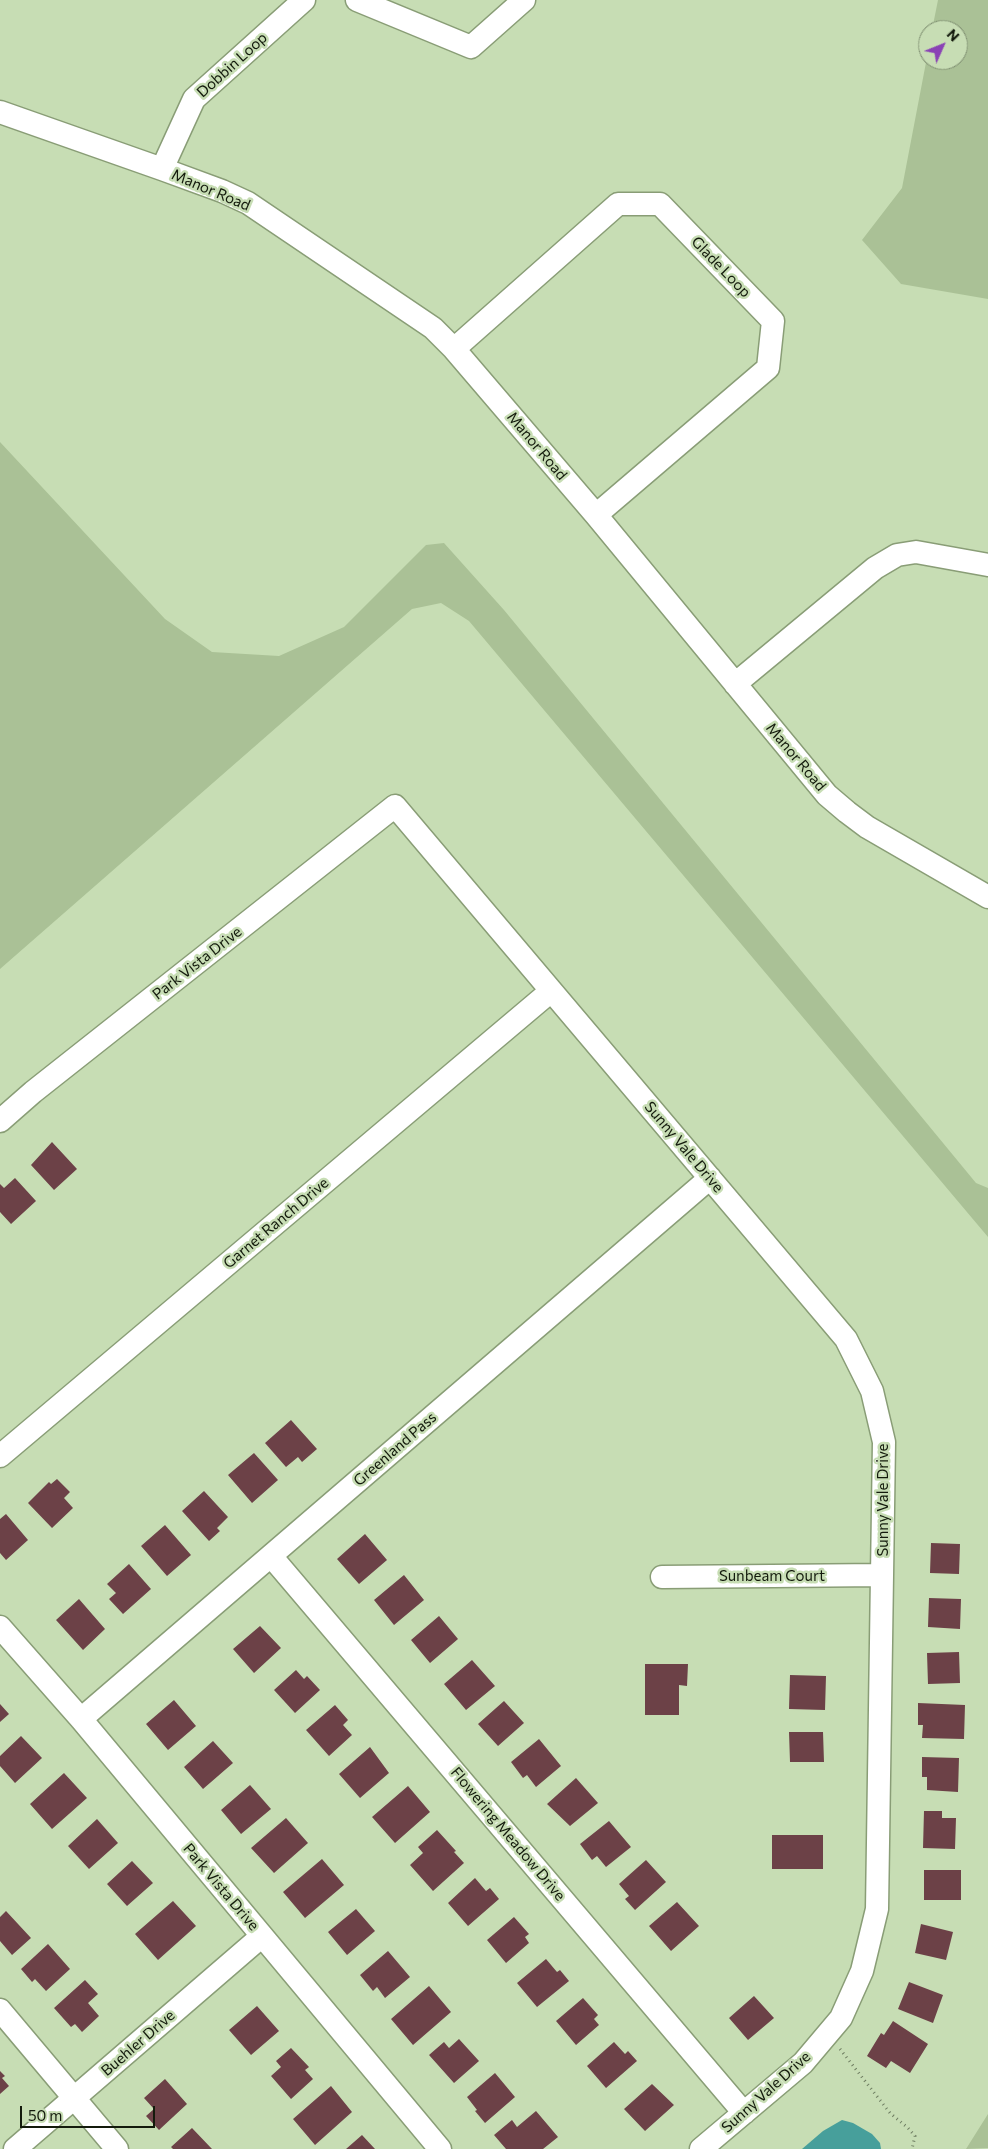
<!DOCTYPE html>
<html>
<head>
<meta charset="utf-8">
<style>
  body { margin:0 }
  #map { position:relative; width:988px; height:2149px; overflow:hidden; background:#c7ddb4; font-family:Commissioner,sans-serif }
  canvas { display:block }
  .north { position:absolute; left:918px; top:20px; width:50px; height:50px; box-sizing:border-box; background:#c7ddb4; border:1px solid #7f8f71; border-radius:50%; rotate:46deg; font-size:14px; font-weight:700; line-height:20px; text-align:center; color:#131a0c }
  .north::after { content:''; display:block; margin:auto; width:18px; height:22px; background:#8a42b5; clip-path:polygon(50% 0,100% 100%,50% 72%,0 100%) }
  .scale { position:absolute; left:20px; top:2106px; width:135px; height:22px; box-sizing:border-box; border:2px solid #131a0c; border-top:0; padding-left:6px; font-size:15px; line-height:18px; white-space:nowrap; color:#131a0c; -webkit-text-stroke:4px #c7ddb4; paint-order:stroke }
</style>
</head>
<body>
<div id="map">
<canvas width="988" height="2149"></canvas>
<div class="north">N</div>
<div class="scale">50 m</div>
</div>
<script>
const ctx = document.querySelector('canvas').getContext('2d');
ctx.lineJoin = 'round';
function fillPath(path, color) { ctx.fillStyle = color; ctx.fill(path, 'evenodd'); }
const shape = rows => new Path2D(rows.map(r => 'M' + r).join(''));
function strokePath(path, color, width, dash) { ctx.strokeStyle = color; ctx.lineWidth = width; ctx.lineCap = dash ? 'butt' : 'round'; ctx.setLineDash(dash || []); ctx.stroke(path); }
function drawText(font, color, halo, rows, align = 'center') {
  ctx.font = font + ' Commissioner,sans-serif'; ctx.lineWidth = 5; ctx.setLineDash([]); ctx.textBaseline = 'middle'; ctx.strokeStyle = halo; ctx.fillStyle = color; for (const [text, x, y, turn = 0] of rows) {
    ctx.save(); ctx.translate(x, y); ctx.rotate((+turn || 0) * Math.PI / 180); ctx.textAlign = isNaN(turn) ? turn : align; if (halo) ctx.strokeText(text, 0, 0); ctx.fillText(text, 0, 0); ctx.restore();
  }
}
fillPath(shape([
  [938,0,988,0,988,299,901,284,862,240,902,188,928,52,928,60,958,60,958,30,932,30],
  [0,442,165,619,212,652,279,656,344,627,426,545,444,543,504,610,976,1183,988,1188,988,1237,469,621,441,603,412,609,0,969],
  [988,2114,988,2148,966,2149]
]), '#aac196');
fillPath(shape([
  [842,2120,853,2123,872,2134,880,2143,881,2149,802,2149,823,2131]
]), '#479f9b');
fillPath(shape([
  [52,1142,77,1169,54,1190,31,1165],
  [15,1178,36,1201,11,1224,0,1212,0,1184,4,1188],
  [291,1420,317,1449,302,1462,298,1457,286,1467,265,1443],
  [254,1453,278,1480,252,1503,228,1475],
  [57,1479,70,1492,64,1498,73,1508,52,1528,28,1503,49,1482,51,1484],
  [204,1491,228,1517,217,1528,220,1531,209,1541,182,1511],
  [6,1514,28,1540,6,1560,0,1553,0,1519],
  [165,1525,191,1555,167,1576,141,1546],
  [365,1534,387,1560,359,1584,337,1559],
  [931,1543,960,1544,959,1574,930,1573],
  [129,1564,151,1589,123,1614,109,1599,116,1593,107,1584],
  [404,1575,424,1600,394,1625,374,1600],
  [929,1598,961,1599,960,1629,928,1627],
  [79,1599,105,1629,83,1650,56,1620],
  [439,1616,458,1639,430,1663,411,1640],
  [260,1626,281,1648,254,1673,233,1649],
  [959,1652,960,1683,928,1684,927,1653],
  [472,1660,495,1686,466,1710,444,1684],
  [645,1664,688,1664,687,1686,679,1685,679,1715,645,1715],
  [296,1670,304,1679,307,1676,320,1690,295,1713,274,1690],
  [790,1675,826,1676,825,1710,789,1709],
  [174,1700,196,1726,168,1750,146,1724],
  [504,1701,524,1723,498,1746,478,1724],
  [918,1703,965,1705,964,1739,922,1738,923,1725,918,1725],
  [0,1704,9,1714,0,1722],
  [335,1705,348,1720,343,1725,352,1735,329,1756,306,1730],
  [789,1732,823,1732,824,1762,790,1762],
  [21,1736,42,1758,15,1783,0,1766,0,1756],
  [539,1739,561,1766,536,1787,527,1775,523,1778,511,1762],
  [213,1741,233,1763,203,1789,184,1767],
  [370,1747,389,1773,360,1798,339,1774],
  [922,1757,959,1758,958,1792,927,1790,927,1777,922,1777],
  [64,1773,87,1798,52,1829,30,1804],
  [576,1778,598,1803,570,1826,547,1804],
  [250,1785,271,1809,241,1834,221,1810],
  [408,1786,430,1812,395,1843,372,1817],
  [924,1811,942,1811,942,1818,956,1818,955,1849,923,1848],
  [286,1818,308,1843,274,1873,251,1848],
  [97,1819,118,1843,89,1869,68,1846],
  [609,1821,631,1847,606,1867,597,1856,592,1860,580,1844],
  [437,1830,456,1851,454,1852,464,1863,433,1891,410,1865,423,1853,418,1847],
  [772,1835,823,1835,823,1869,772,1869],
  [322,1859,344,1885,305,1918,283,1892],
  [646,1860,666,1882,635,1910,625,1899,629,1896,619,1884],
  [132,1861,153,1883,127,1906,107,1884],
  [924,1870,961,1870,961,1900,924,1900],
  [475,1878,486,1891,490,1888,499,1899,468,1926,448,1903],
  [173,1901,196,1926,158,1960,135,1934],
  [677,1902,699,1926,671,1951,649,1926],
  [356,1909,375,1931,347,1955,328,1932],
  [6,1911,31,1938,12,1955,0,1941,0,1917],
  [514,1917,529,1934,525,1937,529,1943,506,1963,487,1940],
  [921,1924,953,1932,946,1960,915,1953],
  [48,1944,70,1969,46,1991,35,1979,32,1982,21,1969],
  [388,1951,410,1977,385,1998,377,1987,373,1991,360,1975],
  [546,1959,557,1972,560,1970,569,1981,537,2007,517,1983],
  [85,1980,98,1994,88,2003,99,2016,82,2032,75,2024,71,2027,54,2008],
  [909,1982,943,1995,933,2023,898,2009],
  [429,1986,451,2012,413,2045,391,2019],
  [754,1996,774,2018,748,2040,729,2018],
  [583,1998,598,2015,594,2019,599,2025,576,2045,556,2021],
  [257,2006,279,2031,251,2055,229,2030],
  [893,2021,928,2044,910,2073,891,2061,886,2068,867,2056,881,2033,884,2035],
  [459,2039,479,2061,454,2083,429,2055,444,2042,449,2048],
  [614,2042,625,2054,628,2051,637,2061,606,2088,587,2066],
  [291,2048,309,2067,305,2070,313,2079,291,2099,271,2076,281,2067,276,2061],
  [0,2071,5,2076,2,2078,9,2086,0,2094],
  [495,2073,515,2097,485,2123,475,2111,477,2110,467,2097],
  [165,2079,187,2104,159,2130,146,2116,154,2109,144,2098],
  [652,2084,674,2105,645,2131,624,2109],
  [331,2086,352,2112,315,2145,293,2119],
  [536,2111,558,2137,543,2149,506,2149,494,2135,512,2120,517,2127],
  [192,2128,212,2149,173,2149,171,2147],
  [362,2135,375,2149,346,2149]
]), '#6c4147');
const minor = shape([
  [357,0,471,47,524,0],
  [0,112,162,169,222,191,248,203,433,328,454,349,596,515,827,795,847,812,867,827,988,897],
  [162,169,194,99,304,0],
  [454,349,618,204,660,204,773,321,768,368,596,515],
  [735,684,875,568,897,555,916,552,988,565],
  [0,1121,33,1092,395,806,846,1339,872,1391,884,1442,877,1909,862,1971,841,2018,803,2063,701,2149],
  [0,1456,551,991],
  [271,1556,744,2113],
  [662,1577,882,1575],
  [0,1627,81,1719,440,2149],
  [81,1719,710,1178],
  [0,2010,117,2149],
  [15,2149,262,1936]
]);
strokePath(minor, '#899d76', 25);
strokePath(shape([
  [840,2049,890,2113,908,2128,915,2136,912,2149]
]), '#6e7d61', 3, [1, 4]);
strokePath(minor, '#fff', 22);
drawText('15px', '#131a0c', '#c7ddb4', [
  ["Dobbin Loop",232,65,-42],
  ["Manor Road",211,190,23],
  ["Glade Loop",721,267,46],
  ["Manor Road",537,446,50],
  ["Manor Road",796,757,50],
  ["Park Vista Drive",197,963,-38],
  ["Sunny Vale Drive",684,1147,50],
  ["Garnet Ranch Drive",276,1223,-40],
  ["Greenland Pass",395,1449,-41],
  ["Sunny Vale Drive",883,1500,-90],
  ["Sunbeam Court",772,1576],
  ["Flowering Meadow Drive",508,1834,50],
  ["Park Vista Drive",221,1887,50],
  ["Buehler Drive",138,2043,-41],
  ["Sunny Vale Drive",766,2092,-42]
]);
</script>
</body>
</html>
